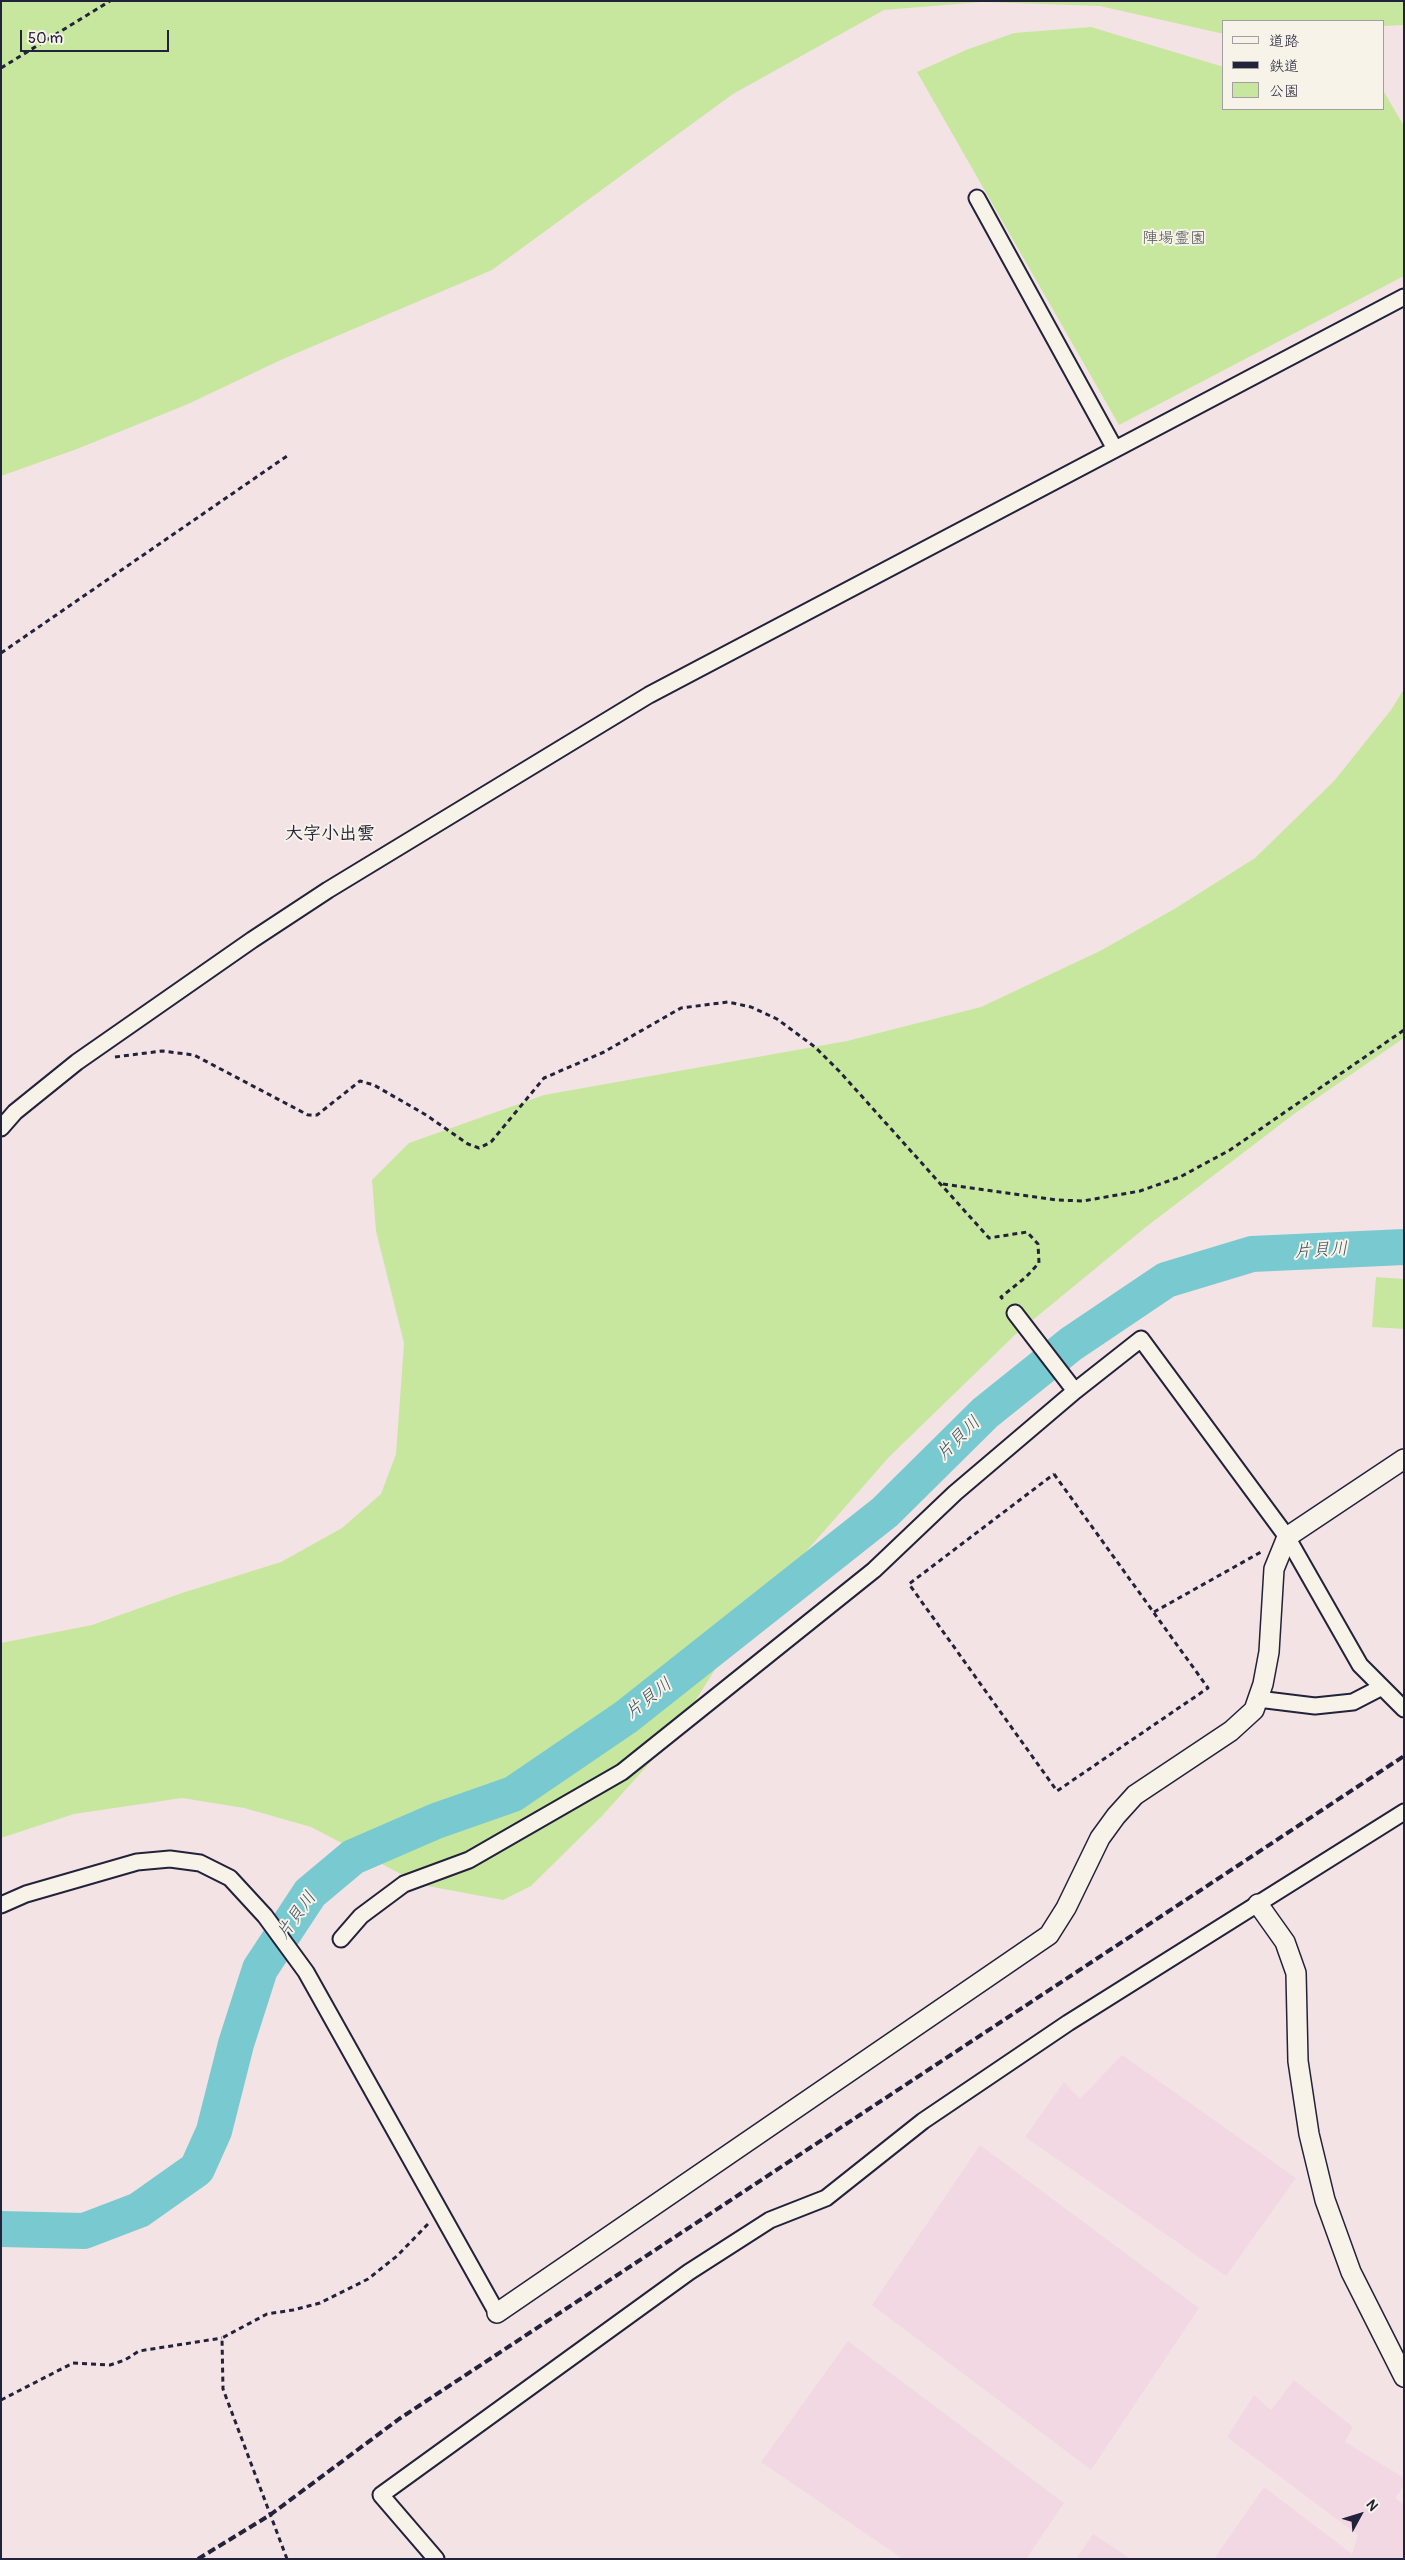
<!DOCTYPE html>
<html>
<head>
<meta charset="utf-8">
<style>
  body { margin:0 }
  #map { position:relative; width:1405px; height:2560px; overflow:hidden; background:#f4e3e5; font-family:Pangolin,"Klee One",sans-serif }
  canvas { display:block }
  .frame { position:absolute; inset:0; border:2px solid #22223b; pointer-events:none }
  .legend { position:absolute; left:1222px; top:20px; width:162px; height:90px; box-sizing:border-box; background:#f7f3e8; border:1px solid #a29fa3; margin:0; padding:6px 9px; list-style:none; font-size:15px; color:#22223b }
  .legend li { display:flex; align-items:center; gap:10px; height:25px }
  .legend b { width:25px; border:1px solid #a29fa3 }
  .north { position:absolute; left:1335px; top:2490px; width:50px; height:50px; -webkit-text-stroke:4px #f7f3e8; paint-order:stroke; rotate:51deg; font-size:14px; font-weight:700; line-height:20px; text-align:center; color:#22223b }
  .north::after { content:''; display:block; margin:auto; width:18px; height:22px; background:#22223b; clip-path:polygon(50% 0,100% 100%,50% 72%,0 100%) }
  .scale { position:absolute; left:20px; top:30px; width:149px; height:22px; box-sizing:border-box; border:2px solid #22223b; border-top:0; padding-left:6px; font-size:15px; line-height:18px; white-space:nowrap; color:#22223b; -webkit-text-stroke:4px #f7f3e8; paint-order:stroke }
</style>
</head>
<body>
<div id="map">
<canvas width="1405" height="2560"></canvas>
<div class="frame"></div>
<ul class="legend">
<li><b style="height:6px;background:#f7f3e8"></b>道路</li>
<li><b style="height:6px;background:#22223b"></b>鉄道</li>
<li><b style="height:14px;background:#c8e79e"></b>公園</li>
</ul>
<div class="north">N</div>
<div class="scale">50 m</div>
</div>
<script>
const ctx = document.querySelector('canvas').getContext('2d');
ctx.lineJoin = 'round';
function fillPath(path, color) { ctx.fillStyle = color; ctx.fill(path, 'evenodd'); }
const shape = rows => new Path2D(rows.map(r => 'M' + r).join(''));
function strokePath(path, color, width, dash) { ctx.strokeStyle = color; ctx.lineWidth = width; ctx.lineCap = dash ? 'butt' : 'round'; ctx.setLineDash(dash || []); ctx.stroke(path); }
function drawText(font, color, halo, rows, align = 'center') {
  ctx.font = font + ' Pangolin,"Klee One",sans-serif'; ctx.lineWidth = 4; ctx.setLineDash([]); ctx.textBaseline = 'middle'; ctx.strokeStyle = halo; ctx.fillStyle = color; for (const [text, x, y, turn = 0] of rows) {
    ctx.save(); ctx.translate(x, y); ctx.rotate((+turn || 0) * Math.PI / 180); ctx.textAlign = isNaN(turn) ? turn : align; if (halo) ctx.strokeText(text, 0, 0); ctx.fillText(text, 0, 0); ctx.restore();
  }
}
fillPath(shape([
  [1122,2055,1296,2178,1226,2276,1025,2137,1064,2082,1080,2099],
  [980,2145,1199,2308,1091,2470,872,2305],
  [848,2341,1064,2503,1026,2559,903,2559,761,2462],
  [1294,2380,1353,2427,1345,2442,1404,2478,1404,2486,1395,2498,1404,2505,1404,2559,1214,2559,1264,2487,1352,2554,1358,2535,1227,2437,1254,2395,1271,2410],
  [1093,2534,1131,2559,1076,2559]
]), '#f2d8e3');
fillPath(shape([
  [1,1,1404,1,1404,25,1384,26,1384,21,1224,21,1224,34,1100,6,982,2,884,10,733,94,492,270,283,359,188,404,77,449,1,476],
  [1091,27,1224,67,1224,109,1384,109,1384,92,1404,126,1404,276,1119,425,917,72,966,50,1014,33],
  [1404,689,1404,1038,1294,1114,1146,1227,1017,1333,889,1457,746,1620,672,1738,602,1816,531,1886,503,1900,422,1885,311,1827,244,1808,182,1798,74,1814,1,1838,1,1643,92,1625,182,1593,281,1562,342,1528,381,1494,396,1454,404,1343,376,1231,372,1180,409,1143,544,1095,847,1041,981,1007,1100,951,1176,908,1255,858,1334,781,1391,710],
  [1376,1277,1404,1279,1404,1329,1372,1327]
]), '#c8e79e');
strokePath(shape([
  [1,2229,84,2231,139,2210,197,2169,214,2131,236,2044,260,1969,310,1893,353,1857,436,1821,513,1794,626,1717,885,1512,985,1413,1071,1344,1166,1280,1252,1254,1404,1247]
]), '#79cad0', 36);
const minor = shape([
  [977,198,1115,449],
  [1,1128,15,1112,77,1062,252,940,328,890,649,695,1404,297],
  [1015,1313,1075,1391],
  [1258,1699,1315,1706,1353,1702,1382,1687],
  [1,1905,26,1894,137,1862,170,1859,200,1863,230,1878,265,1916,306,1972,497,2313],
  [341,1939,361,1916,404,1884,469,1860,622,1772,874,1570,955,1493,1075,1391,1141,1339,1287,1537,1360,1665,1404,1709],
  [436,2559,381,2495,689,2272,770,2220,826,2198,923,2121,1068,2023,1404,1812]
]);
const tertiary = shape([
  [1258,1904,1285,1942,1296,1973,1298,2061,1309,2134,1325,2200,1351,2272,1404,2377],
  [497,2313,1049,1935,1066,1908,1100,1838,1116,1816,1135,1795,1231,1731,1254,1710,1263,1684,1269,1652,1274,1569,1287,1537,1404,1459]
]);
strokePath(minor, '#22223b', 19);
strokePath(tertiary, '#22223b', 22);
strokePath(shape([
  [1,68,110,1],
  [1,653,287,456],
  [115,1057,162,1051,194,1055,308,1115,317,1115,360,1081,374,1085,426,1115,468,1144,479,1148,491,1142,544,1078,604,1052,681,1008,728,1002,751,1007,777,1019,815,1047,840,1072,989,1238,1027,1232,1038,1244,1039,1263,1026,1277,1001,1297,1005,1302],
  [943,1184,1057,1200,1083,1201,1140,1191,1180,1177,1230,1150,1404,1030],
  [1054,1474,1208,1688,1057,1791,909,1584,1054,1474],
  [1154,1612,1261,1552],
  [1,2400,73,2363,110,2365,125,2360,139,2351,222,2338],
  [287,2559,223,2389,222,2338,267,2314,293,2310,320,2303,368,2279,397,2256,428,2224]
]), '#22223b', 3, [5, 4]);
strokePath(minor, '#f7f3e8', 15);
strokePath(tertiary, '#f7f3e8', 19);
strokePath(shape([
  [198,2559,270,2515,399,2419,1404,1756]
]), '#22223b', 4, [8, 4]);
drawText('16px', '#4c5354', '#f7f3e8', [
  ["陣場霊園",1174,239]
]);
drawText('bold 18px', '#22223b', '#f7f3e8', [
  ["大字小出雲",330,834]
]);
drawText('italic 18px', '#3c5468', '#f7f3e8', [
  ["片貝川",1321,1251,-3],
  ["片貝川",959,1439,-45],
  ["片貝川",649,1699,-38],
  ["片貝川",297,1916,-54]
]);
</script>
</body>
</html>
